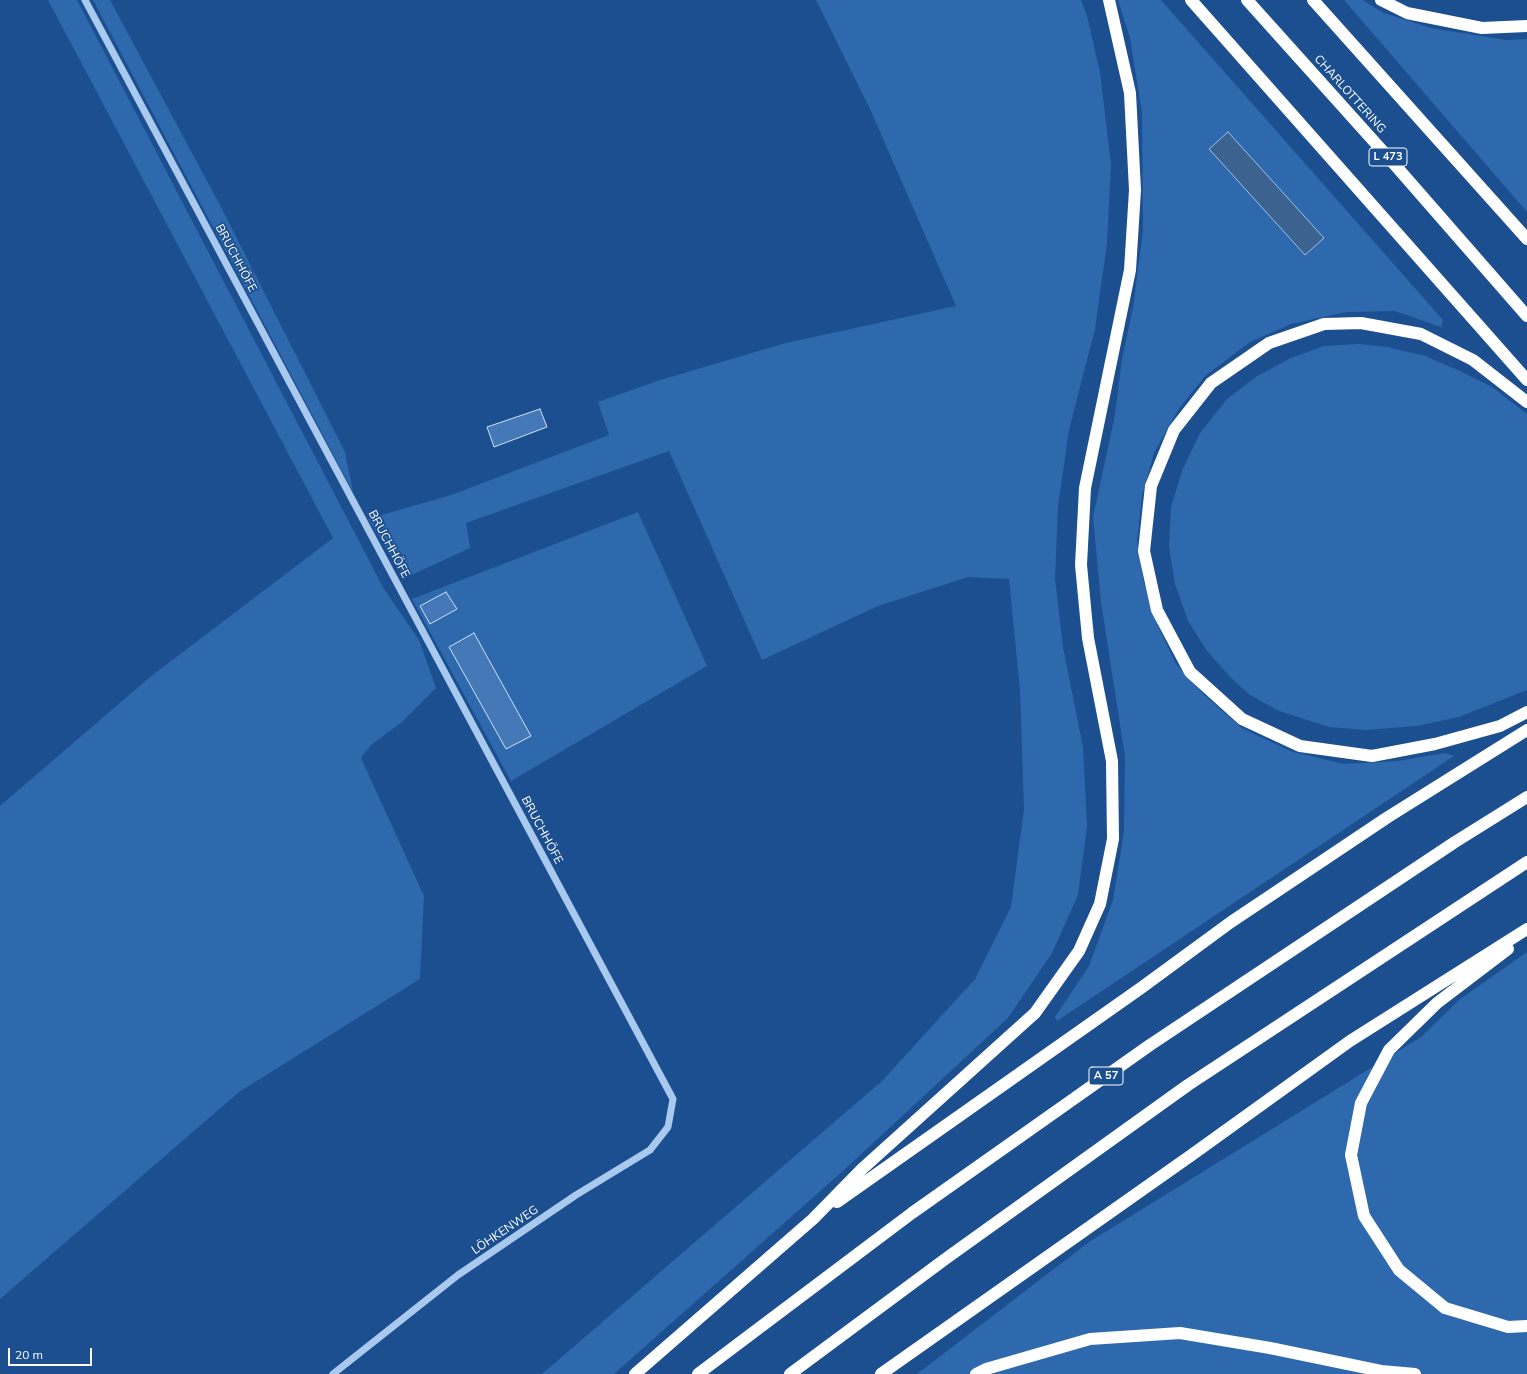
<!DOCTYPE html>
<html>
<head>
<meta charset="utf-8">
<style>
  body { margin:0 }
  #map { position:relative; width:1527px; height:1374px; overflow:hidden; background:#1b4f8f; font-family:Mulish,sans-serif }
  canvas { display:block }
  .scale { position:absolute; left:8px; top:1348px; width:84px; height:18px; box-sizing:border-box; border:2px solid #fff; border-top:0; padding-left:5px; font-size:12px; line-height:14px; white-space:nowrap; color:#fff; -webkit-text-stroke:3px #1b4f8f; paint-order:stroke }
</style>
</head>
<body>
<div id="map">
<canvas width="1527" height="1374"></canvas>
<div class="scale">20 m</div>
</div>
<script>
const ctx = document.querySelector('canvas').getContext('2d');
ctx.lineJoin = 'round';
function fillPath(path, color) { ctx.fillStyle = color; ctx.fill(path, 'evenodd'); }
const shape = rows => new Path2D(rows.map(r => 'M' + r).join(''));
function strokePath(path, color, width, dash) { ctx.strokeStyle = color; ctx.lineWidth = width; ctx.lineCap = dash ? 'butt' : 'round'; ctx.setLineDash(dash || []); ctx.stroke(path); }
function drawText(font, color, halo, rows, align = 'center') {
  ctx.font = font + ' Mulish,sans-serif'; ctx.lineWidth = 3.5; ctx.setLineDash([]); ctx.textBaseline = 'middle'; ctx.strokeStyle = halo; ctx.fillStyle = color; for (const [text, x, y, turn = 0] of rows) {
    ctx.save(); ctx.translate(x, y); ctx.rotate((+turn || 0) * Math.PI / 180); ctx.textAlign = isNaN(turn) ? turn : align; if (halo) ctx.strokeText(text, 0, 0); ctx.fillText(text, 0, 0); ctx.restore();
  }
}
fillPath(shape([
  [48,0,77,0,384,589,419,640,436,688,402,722,371,745,361,758,424,896,420,979,239,1092,0,1299,0,806,150,677,333,538],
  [93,0,110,0,222,209,345,452,353,492],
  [816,0,1081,0,1087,16,1100,72,1111,164,1107,243,1095,329,1069,430,1058,506,1055,579,1063,647,1083,747,1087,826,1078,895,1052,953,1008,1018,844,1170,614,1374,542,1374,883,1080,975,979,1011,907,1024,809,1020,690,1009,579,968,577,878,606,762,660,669,451,466,523,470,548,405,578,368,519,451,495,609,435,598,402,657,381,786,343,956,306,870,109],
  [1118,0,1161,0,1443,320,1441,327,1395,311,1347,312,1291,324,1250,342,1205,376,1178,410,1154,453,1142,496,1137,541,1143,579,1157,624,1176,664,1202,693,1242,728,1290,751,1343,764,1398,761,1445,753,1454,756,1057,1021,1055,1017,1089,966,1113,900,1124,831,1125,756,1101,602,1093,517,1115,415,1122,359,1133,308,1143,230,1142,113,1130,38],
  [1344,0,1362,0,1384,13,1431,28,1506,40,1527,39,1527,212],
  [1359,344,1387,347,1425,356,1460,371,1492,387,1527,414,1527,690,1459,717,1416,726,1366,730,1329,727,1279,711,1250,695,1231,678,1207,651,1188,621,1175,584,1169,547,1171,507,1182,471,1200,433,1227,399,1257,376,1291,358,1324,346],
  [638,512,707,666,511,781,412,599],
  [1527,952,1527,1374,917,1374,1089,1242,1421,1037,1459,1000]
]), '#2e69ad');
const water = shape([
  [1228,132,1324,238,1305,255,1209,149,1228,132]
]);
fillPath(water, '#3c6290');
strokePath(water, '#9cc4f0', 1);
const building = shape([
  [540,409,547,427,494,447,487,427,540,409],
  [446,592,457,609,430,624,420,606,446,592],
  [474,633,531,736,506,749,449,647,474,633]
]);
fillPath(building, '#4478b7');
strokePath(building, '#cfe3fa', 1);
strokePath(shape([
  [85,0,673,1099,668,1127,650,1150,576,1195,458,1275,333,1374]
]), '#a9c9ee', 7);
strokePath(shape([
  [1191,0,1527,380],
  [1247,0,1388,157,1527,316],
  [1313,0,1527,239],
  [1381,0,1407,13,1482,28,1527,26],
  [1527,402,1473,360,1421,334,1361,323,1324,324,1269,343,1211,383,1174,430,1151,486,1144,551,1157,610,1190,672,1242,719,1300,746,1372,756,1435,744,1500,726,1527,712],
  [1508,949,1437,1003,1389,1050,1361,1103,1351,1155,1364,1216,1399,1270,1445,1308,1508,1327,1527,1326],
  [837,1202,1141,988,1231,922,1388,817,1527,730],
  [635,1374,813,1219,862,1169,1035,1013,1079,951,1100,904,1113,839,1112,761,1088,638,1081,565,1085,488,1130,270,1135,190,1130,93,1109,0],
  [698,1374,912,1213,1150,1045,1455,842,1527,797],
  [790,1374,948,1257,1188,1085,1527,862],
  [881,1374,1193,1154,1350,1041,1527,929],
  [976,1374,986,1369,1090,1339,1180,1333,1270,1348,1381,1371,1415,1374]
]), '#fff', 12);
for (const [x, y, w] of [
  [1388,157,38],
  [1106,1076,34]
]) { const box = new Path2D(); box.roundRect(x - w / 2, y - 9, w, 18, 3); ctx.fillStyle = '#1b4f8f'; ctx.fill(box); strokePath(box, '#fff', 1); }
drawText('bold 11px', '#fff', null, [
  ["L 473",1388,157],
  ["A 57",1106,1076]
]);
drawText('12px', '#fff', '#1b4f8f', [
  ["CHARLOTTERING",1350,94,48],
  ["BRUCHHÖFE",236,258,62],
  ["BRUCHHÖFE",389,544,62],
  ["BRUCHHÖFE",542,830,62],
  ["LÖHKENWEG",505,1230,-34]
]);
</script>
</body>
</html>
